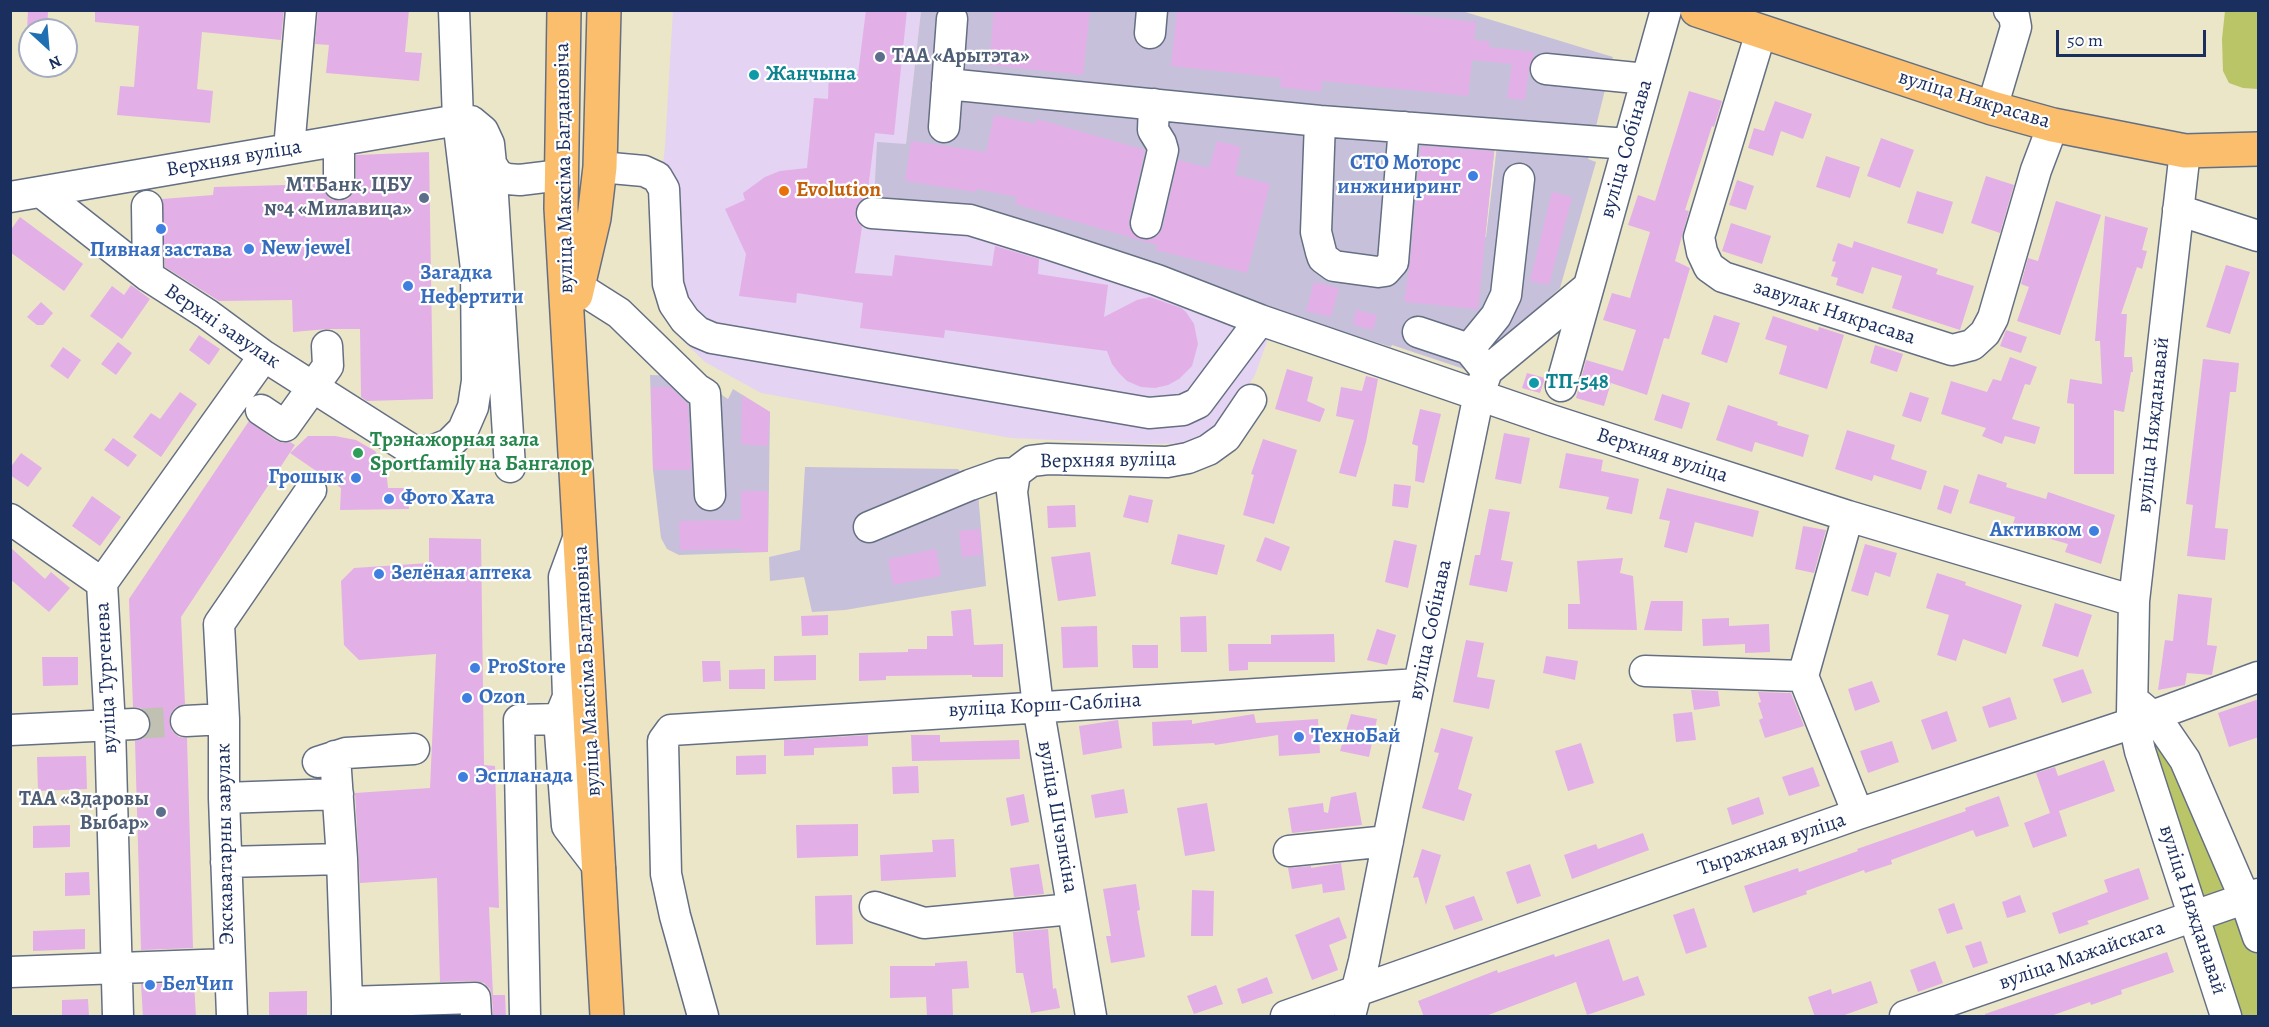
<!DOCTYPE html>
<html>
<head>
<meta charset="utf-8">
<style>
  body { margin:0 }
  #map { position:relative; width:2269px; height:1027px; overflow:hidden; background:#ebe6c8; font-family:Alegreya,serif }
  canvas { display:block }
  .frame { position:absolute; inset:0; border:12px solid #1b2f5e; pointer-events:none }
  .north { position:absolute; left:18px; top:18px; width:60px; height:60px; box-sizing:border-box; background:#fff; border:2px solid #a4acbf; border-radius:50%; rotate:154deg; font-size:16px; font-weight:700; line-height:24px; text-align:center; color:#1b2f5e }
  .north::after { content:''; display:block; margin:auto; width:21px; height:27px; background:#1f6fb2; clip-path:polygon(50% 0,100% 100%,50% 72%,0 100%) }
  .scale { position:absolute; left:2056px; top:30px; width:150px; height:27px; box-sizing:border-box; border:3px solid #1b2f5e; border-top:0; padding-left:8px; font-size:18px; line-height:21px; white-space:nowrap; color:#1b2f5e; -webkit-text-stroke:4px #fff; paint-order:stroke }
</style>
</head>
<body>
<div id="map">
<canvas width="2269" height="1027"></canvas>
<div class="frame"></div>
<div class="north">N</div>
<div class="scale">50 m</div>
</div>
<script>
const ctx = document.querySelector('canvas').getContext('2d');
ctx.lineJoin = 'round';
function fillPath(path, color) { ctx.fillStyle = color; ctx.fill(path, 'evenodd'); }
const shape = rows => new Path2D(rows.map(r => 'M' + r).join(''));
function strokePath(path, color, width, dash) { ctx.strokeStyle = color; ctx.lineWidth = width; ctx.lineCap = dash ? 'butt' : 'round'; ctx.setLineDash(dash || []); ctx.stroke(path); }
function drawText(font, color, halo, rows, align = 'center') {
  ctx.font = font + ' Alegreya,serif'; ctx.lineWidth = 4.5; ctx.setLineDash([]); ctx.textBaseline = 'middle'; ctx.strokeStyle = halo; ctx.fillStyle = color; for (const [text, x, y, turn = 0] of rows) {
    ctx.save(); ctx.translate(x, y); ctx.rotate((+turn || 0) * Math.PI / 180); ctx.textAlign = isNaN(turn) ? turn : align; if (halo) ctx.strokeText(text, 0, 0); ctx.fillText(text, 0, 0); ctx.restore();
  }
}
fillPath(shape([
  [673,11,921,11,906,144,1278,311,1255,375,1228,418,1213,433,1191,443,1147,444,1011,438,761,393,705,362,674,332,651,280,665,146]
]), '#e4d3f2');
fillPath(shape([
  [921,11,1462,11,1613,57,1588,159,1596,162,1560,288,1470,371,1392,345,1391,347,1290,315,874,201,877,142,906,144],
  [1495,145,1497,146,1486,237,1485,237],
  [688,372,728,399,733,389,770,412,768,552,679,555,667,549,661,538,653,470,650,375,683,376],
  [805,467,958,469,978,493,986,586,845,610,812,612,804,577,770,581,769,557,800,550]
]), '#c6c0da');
fillPath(shape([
  [2225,11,2258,11,2258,89,2243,88,2229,83,2223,71,2222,39],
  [2159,722,2258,937,2258,1016,2226,1016,2140,751]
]), '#b9c567');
fillPath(shape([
  [28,10,48,12,47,30,27,30],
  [95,10,284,10,281,40,202,32,197,89,213,91,210,123,117,115,120,86,134,87,139,26,95,22],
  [318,10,409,10,405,52,422,53,419,81,326,73,329,45,315,44],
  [866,10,907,10,894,135,875,133,867,197,858,203,855,211,856,220,862,227,855,273,892,276,895,255,992,266,995,246,1039,259,1038,274,1108,285,1104,317,1137,300,1150,297,1181,308,1186,312,1194,324,1198,344,1192,366,1179,379,1168,385,1155,388,1141,387,1127,381,1119,373,1112,364,1107,351,945,330,944,338,860,328,863,303,797,293,796,303,739,296,746,254,725,209,745,200,743,193,765,177,780,171,807,168,814,98,828,99,829,73,858,74],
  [994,10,1090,10,1083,75,989,65],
  [1177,10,1372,10,1476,22,1474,40,1489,41,1489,47,1534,52,1533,58,1529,67,1525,100,1507,98,1512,64,1472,60,1468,96,1322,81,1321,92,1280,87,1281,78,1171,66],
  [1689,91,1722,101,1714,127,1712,126,1685,210,1689,211,1675,261,1690,268,1669,339,1664,338,1647,395,1611,383,1604,406,1576,398,1586,360,1623,371,1636,330,1603,320,1612,293,1630,298,1650,232,1628,225,1638,195,1655,201],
  [1775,101,1812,114,1803,139,1781,131,1773,156,1748,148,1754,128,1764,131],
  [994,115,1036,124,1037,119,1145,150,1129,220,1129,227,1134,235,1143,240,1152,239,1159,234,1163,227,1178,160,1209,168,1217,141,1241,147,1235,175,1270,184,1247,273,1156,250,1157,245,1015,204,1017,197,976,189,975,192,905,181,911,141,986,152],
  [1881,138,1914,150,1900,188,1867,176],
  [1421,146,1494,151,1478,309,1404,302,1410,263],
  [429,152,433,399,367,401,361,397,360,329,327,329,293,332,292,300,219,301,165,267,162,199,213,195,214,187,322,184,324,192,330,199,340,201,348,199,354,192,356,184,356,155],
  [1826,156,1860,167,1850,198,1816,187],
  [1986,176,2014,185,2000,233,1971,223],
  [1737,180,1754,186,1746,210,1729,205],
  [1917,191,1953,202,1943,234,1907,223],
  [1552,192,1572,197,1549,285,1530,281],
  [2056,201,2101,215,2060,335,2017,321,2029,287,2021,284,2028,258,2038,261],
  [2105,216,2148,228,2142,250,2147,251,2142,269,2137,267,2121,314,2127,314,2124,357,2132,357,2133,372,2131,372,2124,412,2114,410,2114,474,2074,474,2074,404,2067,403,2070,379,2102,384,2100,341,2095,341],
  [20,217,83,264,64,291,10,252,10,231],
  [1731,223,1771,236,1762,264,1722,251],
  [1854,241,1938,269,1936,274,1974,286,1960,330,1892,308,1902,276,1872,267,1863,294,1836,285,1838,278,1831,276,1836,262,1832,261,1838,243,1852,248],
  [2226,265,2250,272,2230,334,2206,327],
  [1314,282,1339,288,1331,317,1306,311],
  [131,285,150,299,122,339,90,316,112,286,124,295],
  [41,302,53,313,43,325,37,325,27,317],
  [1356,310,1377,315,1373,330,1353,325],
  [1714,315,1740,323,1727,363,1701,354],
  [1773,316,1818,331,1819,327,1844,335,1827,389,1779,374,1787,346,1765,339],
  [2006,330,2027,337,2021,353,2000,346],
  [199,335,220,349,209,365,189,350],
  [118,342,132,353,116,375,101,364],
  [1875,345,1903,354,1897,372,1870,363],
  [63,347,81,360,68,379,50,366],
  [2010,357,2037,367,2030,385,2025,384,2012,419,2040,427,2035,444,2005,436,2002,444,1982,436,1986,428,1941,414,1951,381,1987,392,1993,379,2001,381],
  [2203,359,2239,363,2236,392,2230,392,2215,528,2228,529,2225,560,2187,556,2193,505,2186,504],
  [1287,369,1313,377,1307,401,1325,409,1320,422,1275,409],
  [1527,373,1545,378,1540,393,1522,388],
  [1366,376,1378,379,1366,442,1356,477,1339,473,1354,420,1336,416,1341,387,1362,391],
  [651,387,670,387,688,404,691,470,653,470],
  [180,392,197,404,161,457,133,437,151,413,160,419],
  [1910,392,1929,398,1921,422,1902,416],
  [1662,394,1690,403,1682,429,1654,420],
  [742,395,770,412,768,446,741,444],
  [1728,405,1778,422,1777,425,1809,435,1803,457,1755,442,1752,452,1716,440],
  [1420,409,1441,414,1424,483,1415,481,1418,446,1412,444],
  [249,421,275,440,283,443,290,442,295,445,181,617,185,704,176,707,171,713,169,721,172,731,179,737,187,738,193,948,141,950,135,741,144,738,149,732,151,724,148,714,141,708,133,707,129,599],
  [1847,430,1895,445,1891,459,1927,471,1921,490,1874,475,1872,481,1835,469],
  [1504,433,1530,438,1521,484,1495,479],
  [308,436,335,436,356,440,375,451,386,468,388,488,408,488,409,509,340,510,341,488,290,453],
  [113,438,137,455,128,467,104,450],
  [1263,439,1297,450,1274,524,1243,515,1254,475,1251,474],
  [21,453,42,468,28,487,10,475,10,468],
  [1566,453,1603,460,1601,471,1639,479,1632,514,1606,509,1609,497,1559,488],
  [1978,474,2007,483,2006,487,2046,499,2048,492,2115,515,2101,564,2065,552,2068,544,2012,528,2015,517,1969,503],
  [1394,484,1411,486,1408,508,1392,506],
  [1944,485,1959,490,1951,514,1937,509],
  [1667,488,1759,511,1753,537,1695,522,1687,553,1664,547,1670,521,1659,519],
  [741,491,768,491,768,552,741,552,741,549,680,550,679,521,741,520],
  [1129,495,1153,500,1148,523,1123,517],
  [92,496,121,517,100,546,72,526],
  [1075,505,1076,527,1048,528,1047,506],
  [1489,509,1510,512,1501,560,1513,562,1507,592,1469,585,1475,555,1480,555],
  [1803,526,1826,530,1814,573,1795,569],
  [980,529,982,555,962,557,959,531],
  [1178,534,1225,545,1217,575,1171,564],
  [1265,537,1290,547,1281,571,1256,561],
  [429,538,481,539,484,765,495,766,499,908,489,907,493,995,505,995,506,1017,493,1017,492,996,490,989,484,983,474,981,440,982,437,878,360,883,355,793,430,788,436,654,359,660,344,645,341,581,354,568,429,563],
  [1394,540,1417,545,1408,588,1385,582],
  [1865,544,1897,553,1890,577,1875,572,1868,596,1851,591],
  [10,547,45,579,51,572,70,588,49,612,10,579],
  [936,549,941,576,893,585,888,559],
  [1090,552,1096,596,1058,601,1051,557],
  [1623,558,1620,573,1633,576,1637,630,1568,629,1568,604,1580,604,1577,561],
  [1937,573,1966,582,1965,585,2022,605,2006,654,1963,639,1956,661,1937,655,1949,615,1926,608],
  [2178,594,2212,598,2207,645,2217,646,2212,675,2187,673,2185,685,2158,690,2165,640,2173,641],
  [1651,601,1683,601,1682,631,1644,630],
  [2055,603,2092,615,2078,657,2042,646],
  [971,609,974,645,1003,644,1003,677,972,677,972,675,886,676,886,680,859,681,859,653,908,652,908,649,927,649,927,636,953,636,951,611],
  [828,615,828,635,802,636,801,616],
  [1206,616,1207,652,1181,652,1180,617],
  [1729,618,1729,626,1769,624,1770,652,1745,653,1745,644,1703,646,1702,619],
  [1097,626,1098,667,1063,668,1061,627],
  [1377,629,1396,635,1387,665,1367,660],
  [1334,634,1335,662,1248,662,1248,670,1229,671,1228,644,1271,644,1271,635],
  [1466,640,1484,643,1477,677,1495,680,1489,709,1453,702],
  [1132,645,1158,645,1158,668,1133,668],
  [816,655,816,680,774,681,774,656],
  [1546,656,1578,661,1575,680,1543,673],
  [42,657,78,657,78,685,43,686],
  [702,661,720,661,721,681,703,682],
  [765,669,765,689,729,689,729,670],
  [2083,669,2092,693,2062,703,2053,679],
  [1872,681,1880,702,1855,711,1848,689],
  [1691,690,1718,691,1720,706,1694,710],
  [1758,692,1791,693,1804,726,1765,738,1759,720,1763,718,1758,703,1761,702],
  [2010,697,2017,719,1989,728,1982,707],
  [2259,699,2259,737,2229,747,2218,713],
  [1947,711,1957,741,1932,750,1921,720],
  [1692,712,1696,740,1676,742,1673,714],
  [1254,714,1256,723,1318,719,1320,753,1279,756,1278,735,1215,745,1214,743,1153,746,1152,722,1192,720,1192,724],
  [1351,714,1377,719,1369,757,1340,751],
  [1118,720,1122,748,1083,755,1079,726],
  [1441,728,1473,737,1458,789,1472,794,1464,821,1422,808,1439,753,1434,752],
  [868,735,868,746,814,748,814,755,784,756,784,740],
  [911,735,940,735,940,742,1019,740,1020,759,912,761],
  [1892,741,1899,762,1868,773,1860,751],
  [1581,743,1594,783,1568,791,1555,751],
  [766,755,766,774,736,775,736,756],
  [86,756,87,789,38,791,37,757],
  [2104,760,2115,791,2059,811,2067,836,2033,848,2024,823,2050,813,2036,773,2055,767,2058,776],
  [918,766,919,793,893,794,892,767],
  [1813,767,1820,786,1789,796,1782,777],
  [1124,789,1128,813,1095,818,1091,795],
  [1356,792,1362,825,1292,833,1288,808,1323,803,1324,812,1328,813,1331,797],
  [1024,794,1029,822,1011,826,1006,798],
  [1999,796,2009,826,1976,837,1973,830,1891,860,1892,864,1865,873,1864,870,1806,891,1807,894,1753,913,1744,886,1798,868,1799,872,1858,851,1857,849,1966,811,1965,808],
  [1759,797,1764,814,1732,825,1727,808],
  [1207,803,1215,851,1185,856,1177,808],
  [858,824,858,856,797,858,796,825],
  [70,825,70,847,33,848,33,826],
  [1643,833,1649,850,1572,879,1564,855,1596,844,1598,849],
  [954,839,956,877,881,881,880,855,933,852,932,840],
  [1422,849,1441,855,1426,905,1418,877,1413,878],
  [1341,863,1345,890,1323,893,1322,884,1292,889,1288,868,1311,866,1311,868],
  [1039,864,1044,894,1014,897,1010,868],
  [1530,864,1541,896,1517,904,1506,872],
  [2139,868,2149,899,2087,921,2089,924,2059,934,2052,913,2108,892,2104,880],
  [89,872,90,895,65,896,65,873],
  [1136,884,1140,910,1137,911,1145,957,1111,963,1106,936,1111,936,1103,889],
  [1192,890,1214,891,1213,936,1191,936],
  [852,895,853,944,816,945,815,896],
  [2020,895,2026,912,2007,918,2002,902],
  [1474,896,1483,920,1454,930,1445,906],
  [1954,903,1963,929,1947,934,1938,909],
  [1694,908,1707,947,1686,954,1673,915],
  [1339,917,1347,938,1329,945,1338,970,1312,980,1295,935],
  [85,929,85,949,33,951,33,931],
  [1048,929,1053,989,1056,988,1060,1008,1031,1013,1023,973,1016,973,1013,932],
  [1609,939,1623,981,1638,976,1645,995,1587,1015,1576,982,1483,1017,1424,1017,1418,1001,1497,970,1498,973,1554,954,1555,957],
  [1981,941,1988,963,1973,968,1965,946],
  [2167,952,2174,972,2121,990,2122,994,2091,1005,2090,1002,2048,1017,1985,1017,1985,1014],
  [967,961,969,988,952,989,953,1016,927,1017,926,997,890,998,890,966,935,966,935,963],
  [1935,961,1943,983,1918,992,1910,970],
  [1267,977,1273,993,1242,1004,1237,989],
  [1871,981,1878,1003,1839,1017,1815,1017,1808,997,1831,989,1832,994],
  [194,983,196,1017,143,1017,141,984],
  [1216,985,1223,1004,1194,1014,1187,996],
  [307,991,307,1017,269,1017,269,992],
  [88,999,89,1017,62,1017,62,1000]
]), '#e3afe7');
strokePath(shape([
  [134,724,186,721]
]), '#c1c1b3', 30, [30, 15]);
const minor = shape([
  [1761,32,1699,237,1702,252,1709,267,1723,277,1952,350,1972,345,1985,333,1993,318,2036,170,2053,125],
  [1150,33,1152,10],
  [1546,69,1646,79],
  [947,84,1320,121,1628,144],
  [1992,108,2016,27,2014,16,2009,10],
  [1320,121,1316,232,1321,252,1323,258,1334,266,1378,272,1385,271,1393,262,1404,127],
  [944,127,952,19],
  [339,141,339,184],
  [289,149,301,10],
  [2185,151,2134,601,2132,714,2140,751,2226,1016],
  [491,164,510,467],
  [600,167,644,171,657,177,664,189,668,284,674,304,685,320,698,332,712,338,1149,413,1183,410,1198,403,1260,320],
  [41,192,148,276,207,314,264,356,412,450,429,452,449,444,463,430,473,407,477,381,476,269,458,120,454,10],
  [10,197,458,120,471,121,483,131,489,144,491,164,498,175,507,179,520,180,561,175],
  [147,206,148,276],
  [2178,210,2258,236],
  [872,213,970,220,1048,244,1157,280,1260,320,1551,420,1848,516,2134,601],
  [1146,223,1163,150,1161,143,1153,130,1154,104],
  [578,287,619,313,697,389,705,394,710,495],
  [1418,332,1469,349,1481,364],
  [1469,349,1496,316,1506,295,1519,179],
  [1561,386,1666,10],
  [261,410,285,426,328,366,327,346],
  [1015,473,1012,492,1038,706,1091,1016],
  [1848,516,1803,676,1858,814],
  [10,519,102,583],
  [869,527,970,485,1001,474,1015,473,1031,461,1048,459,1167,462,1188,458,1208,450,1226,437,1251,400],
  [579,536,564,577,568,697,559,719,567,826,600,869],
  [1645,671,1803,676],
  [2139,705,2159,722,2185,760,2245,899,2258,937],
  [186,721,224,719],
  [10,730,134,724],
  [335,756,342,859],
  [318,762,346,753,414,749],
  [224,798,338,794],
  [1289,851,1388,841],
  [226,862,342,859,347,1002],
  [875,907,924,923,1072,909],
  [10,972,230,964],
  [118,1016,110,726,102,583,264,356],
  [232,1016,224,798,224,719,219,624,311,490],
  [347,1016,347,1002,475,998,476,1016],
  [525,1016,519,720,559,719],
  [703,1016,675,916,666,874,663,741,671,730,1419,684],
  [1286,1016,1858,814,2133,723,2258,677],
  [1350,1016,1364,961,1419,684,1479,394,1487,371,1587,288],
  [1905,1016,2258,894]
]);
const major = shape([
  [564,10,561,208,607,1016],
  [1697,10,1992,108,2053,125,2185,151,2258,149],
  [576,295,594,218,600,167,604,10]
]);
strokePath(minor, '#646f83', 33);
strokePath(major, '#646f83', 36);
strokePath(minor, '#fff', 30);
strokePath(major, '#fabe6d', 33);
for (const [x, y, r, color] of [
  [880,57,6,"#5c6f8a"],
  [754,75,6,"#0f9aa8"],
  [1473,176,6,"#3f7fe0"],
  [784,191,6,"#e8710a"],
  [424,198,6,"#5c6f8a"],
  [161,229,6,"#3f7fe0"],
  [249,249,6,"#3f7fe0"],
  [408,286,6,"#3f7fe0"],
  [1534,383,6,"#0f9aa8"],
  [358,453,6,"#2e9e5b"],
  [356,478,6,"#3f7fe0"],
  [389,499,6,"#3f7fe0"],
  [2094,531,6,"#3f7fe0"],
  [379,574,6,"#3f7fe0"],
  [475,668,6,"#3f7fe0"],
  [467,698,6,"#3f7fe0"],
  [1299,737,6,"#3f7fe0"],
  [463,777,6,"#3f7fe0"],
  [161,812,6,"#5c6f8a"],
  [150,985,6,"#3f7fe0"]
]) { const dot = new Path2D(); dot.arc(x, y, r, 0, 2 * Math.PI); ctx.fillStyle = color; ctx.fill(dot); strokePath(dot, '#fff', 2); }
drawText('bold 21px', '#4e5e75', '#fff', [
  ["ТАА «Арытэта»",892,57,"left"],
  ["МТБанк, ЦБУ",412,186],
  ["№4 «Милавица»",412,210],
  ["ТАА «Здаровы",149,800],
  ["Выбар»",149,824]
], 'right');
drawText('bold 21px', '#0d838f', '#fff', [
  ["Жанчына",766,75],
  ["ТП-548",1546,383]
], 'left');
drawText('21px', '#1b2f5e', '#fff', [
  ["вуліца Някрасава",1974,100,17],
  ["вуліца Собінава",1627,149,-74],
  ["Верхняя вуліца",234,159,-10],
  ["вуліца Максіма Багдановіча",565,168,-91],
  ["завулак Някрасава",1834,313,18],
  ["Верхні завулак",222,327,34],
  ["вуліца Няжданавай",2154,425,-84],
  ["Верхняя вуліца",1662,456,18],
  ["Верхняя вуліца",1108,461,-1],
  ["вуліца Собінава",1431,630,-78],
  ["вуліца Максіма Багдановіча",588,671,-93],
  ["вуліца Тургенева",107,678,-93],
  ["вуліца Корш-Сабліна",1045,706,-3],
  ["вуліца Шчэпкіна",1057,817,80],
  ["Экскаватарны завулак",226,844,-91],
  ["Тыражная вуліца",1772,845,-19],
  ["вуліца Няжданавай",2192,910,72],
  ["вуліца Мажайскага",2082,956,-19]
]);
drawText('bold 21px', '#366cbe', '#fff', [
  ["СТО Моторс",1461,164,"right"],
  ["инжиниринг",1461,188,"right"],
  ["New jewel",261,249],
  ["Пивная застава",161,251,"center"],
  ["Загадка",420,274],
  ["Нефертити",420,298],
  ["Грошык",344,478,"right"],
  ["Фото Хата",401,499],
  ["Активком",2082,531,"right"],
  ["Зелёная аптека",391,574],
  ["ProStore",487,668],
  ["Ozon",479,698],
  ["ТехноБай",1311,737],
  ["Эспланада",475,777],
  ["БелЧип",162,985]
], 'left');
drawText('bold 21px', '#c56008', '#fff', [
  ["Evolution",796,191]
], 'left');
drawText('bold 21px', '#27864d', '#fff', [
  ["Трэнажорная зала",370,441],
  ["Sportfamily на Бангалор",370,465]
], 'left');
</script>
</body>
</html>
